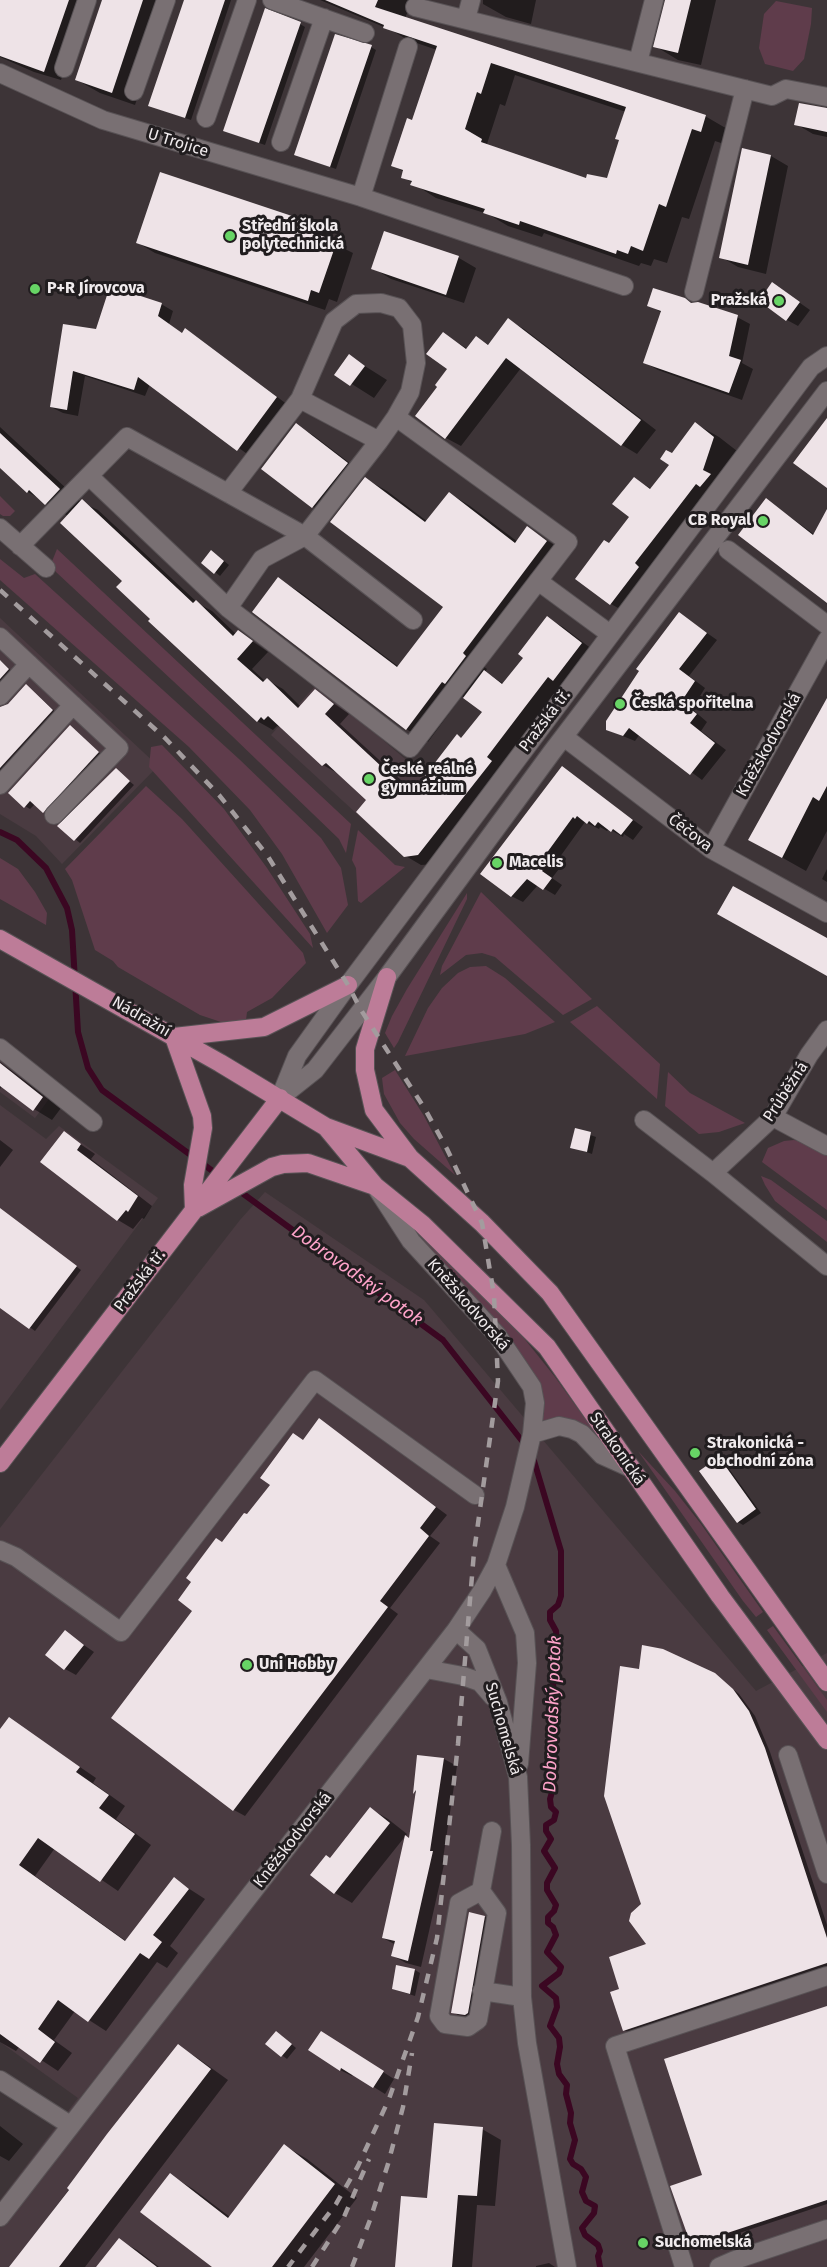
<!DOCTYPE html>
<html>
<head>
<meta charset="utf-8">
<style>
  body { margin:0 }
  canvas { display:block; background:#3d3437 }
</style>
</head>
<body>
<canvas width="827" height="2267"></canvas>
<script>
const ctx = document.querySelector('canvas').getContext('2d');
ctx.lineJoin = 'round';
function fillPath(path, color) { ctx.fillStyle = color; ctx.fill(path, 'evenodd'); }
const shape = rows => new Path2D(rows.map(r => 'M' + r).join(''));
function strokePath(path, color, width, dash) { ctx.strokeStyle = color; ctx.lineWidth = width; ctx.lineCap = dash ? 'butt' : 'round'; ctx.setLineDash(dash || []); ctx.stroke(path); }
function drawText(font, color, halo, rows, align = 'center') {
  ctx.font = font + ' "Fira Sans",sans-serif'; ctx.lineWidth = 6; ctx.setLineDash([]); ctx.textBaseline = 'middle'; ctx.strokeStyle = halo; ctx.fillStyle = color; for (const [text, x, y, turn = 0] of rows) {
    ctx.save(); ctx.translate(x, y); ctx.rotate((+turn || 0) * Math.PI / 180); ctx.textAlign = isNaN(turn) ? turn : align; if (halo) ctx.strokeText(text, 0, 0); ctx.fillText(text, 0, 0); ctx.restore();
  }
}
fillPath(shape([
  [0,618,158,766,62,864,36,836,0,814],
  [317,684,458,804,418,855,404,857,271,735],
  [0,1056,52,1095,35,1118,0,1092],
  [0,1105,46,1139,59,1126,158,1198,0,1410],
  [265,1192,424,1300,756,1691,827,1653,827,2267,0,2267,0,2200,78,2098,0,2042,0,1528,240,1220]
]), '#4a3b41');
fillPath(shape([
  [776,1,812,8,811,24,804,59,793,71,765,64,759,48,764,14],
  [0,496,15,511,10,516,3,516,0,514],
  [57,549,351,824,346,853,339,839,231,735,56,572,51,564],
  [0,559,24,578,35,574,239,759,321,838,341,868,348,905,327,933,282,854,250,810,189,747,0,580],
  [162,745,224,809,267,868,310,934,313,948,149,767,151,747],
  [146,786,182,819,303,953,306,963,272,998,247,1012,246,1020,221,1022,200,1015,118,967,113,961,95,950,72,880,65,869],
  [358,830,395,865,405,867,361,903,358,901,356,868,352,860],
  [0,858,18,869,35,892,47,913,46,925,0,899],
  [481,892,592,999,563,1015,495,957,482,953,466,955,440,975,442,966],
  [467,893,467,899,398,1042,394,1048,385,1033,392,1016,407,989],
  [486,966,505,978,555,1022,525,1034,405,1056,428,1008,442,988,458,973,470,967],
  [597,1006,660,1064,657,1099,570,1022],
  [395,1070,424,1116,455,1175,414,1139,400,1123,384,1094,382,1078],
  [668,1072,690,1093,745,1123,719,1132,699,1134,665,1106],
  [794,1140,808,1143,827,1153,827,1210,762,1162,768,1148,784,1141],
  [761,1176,771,1180,827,1221,827,1242,775,1201,765,1185],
  [406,1223,507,1317,555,1377,604,1445,542,1422,539,1385,531,1368],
  [638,1451,675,1491,701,1524,763,1612,756,1617,743,1601],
  [773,1626,827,1700,827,1712,767,1630]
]), '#5f3c4b');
fillPath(shape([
  [0,0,88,0,61,80,34,72,0,57],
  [104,0,171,0,135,105,100,93,77,80],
  [186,0,231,0,191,120,156,108],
  [320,0,413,0,405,18,705,116,729,130,724,144,715,141,689,219,682,217,667,263,654,259,651,266,641,263,639,266,544,233,542,237,508,226,488,214,436,198,403,177,404,172,393,165,413,122,437,50,408,40,391,30],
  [515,75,626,112,621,140,608,179,587,180,497,149,487,144,500,104,505,106],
  [483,0,536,0,531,24,506,17,483,4],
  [666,0,716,0,701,65,678,60,655,46],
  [300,24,305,27,265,145,230,133],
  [371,47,376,50,336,169,301,157],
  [827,109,827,137,813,134,796,124],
  [771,156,788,166,766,274,738,267,721,257],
  [309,223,327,233,325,239,353,253,337,302,329,299,325,310,155,253,138,243],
  [385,233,459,258,476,268,464,303,391,279,373,268],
  [773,284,810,310,798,326,787,320],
  [161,304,173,311,169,324,183,334,186,330,197,337,288,405,250,456,150,384,145,396,85,376,78,416,63,413,51,407,97,330],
  [692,304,737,317,750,324,742,363,753,369,742,400,658,370,645,363,662,313,649,305],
  [508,320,524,329,656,430,637,454,622,445,521,368,461,446,446,438,439,387,449,369,443,334,468,349,477,338,489,345],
  [349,356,387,380,374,398,336,374],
  [696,424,719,437,737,451,725,484,732,488,724,499,719,496,634,617,611,604,577,579,609,545,631,517,634,479,652,489,671,465,672,454],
  [296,425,313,435,364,474,330,517,313,507,263,469],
  [0,427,81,502,98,510,199,604,212,611,237,635,239,632,268,652,252,669,266,682,267,680,283,689,301,707,316,691,349,714,340,724,414,792,462,739,484,711,462,696,428,742,406,729,278,579,300,592,399,667,445,607,366,479,387,491,428,522,449,493,470,506,518,542,528,528,568,554,483,666,487,669,485,672,504,684,525,658,547,618,563,627,597,653,434,864,421,865,404,855,368,800,339,774,323,765,282,727,277,726,273,730,257,721,152,619,124,581,68,516,28,492,0,466],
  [767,500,815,535,827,512,827,601],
  [217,555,229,565,220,576,215,572],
  [680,614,717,640,689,676,705,688,692,709,707,722,701,731,726,750,702,780,640,734,635,741,608,730,641,671],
  [0,660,14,673,0,689],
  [31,689,58,714,0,779,0,708,5,708],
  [827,701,827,831,806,871,774,853],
  [75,730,103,756,49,814,35,804,30,809,25,806],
  [562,768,643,827,633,840,624,834,623,837,609,829,607,831,600,827,599,829,585,822,557,861,562,865,552,878,562,885,555,895,538,885,523,902,511,896],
  [116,770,134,785,80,843,59,826],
  [827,869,827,882,822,879],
  [0,1062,61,1108,52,1120,34,1109,2,1086,0,1089],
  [576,1130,596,1137,592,1154,572,1147],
  [64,1133,95,1154,91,1159,152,1206,144,1219,142,1218,133,1229,118,1220,42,1162],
  [0,1140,13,1150,0,1167],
  [9,1216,81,1270,35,1331,0,1306,0,1218],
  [320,1420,447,1515,430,1536,440,1543,390,1608,398,1614,245,1816,234,1810,194,1611,222,1543,247,1516],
  [719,1459,724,1462,761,1513,743,1525,738,1522],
  [65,1632,94,1652,76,1675,65,1669],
  [714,1674,739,1694,755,1716,770,1752,827,1925,827,1968,630,2033,624,2030,621,1990,649,1945,643,1905],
  [10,1719,96,1778,93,1783,125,1806,116,1819,151,1845,118,1891,55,1848,35,1876,126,1941,174,1879,205,1899,170,1946,178,1953,167,1968,157,1962,106,2031,75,2011,54,2040,72,2053,58,2071,20,2046,16,2051,0,2042,0,1732],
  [418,1757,444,1759,457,1766,443,1859,445,1860,421,1967,406,1963,393,1956,396,1945,383,1938,411,1840,417,1794,415,1793],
  [371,1809,388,1819,407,1834,352,1903,335,1893,330,1860],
  [484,1916,489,1919,471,2017,458,2015,453,2012],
  [415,1970,420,1973,415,1996,393,1989],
  [827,2007,827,2204,697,2247,692,2244,704,2176],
  [281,2035,296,2048,287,2059,267,2044],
  [333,2040,394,2079,385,2094,353,2074,352,2076,340,2070],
  [178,2046,196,2057,228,2080,85,2267,10,2267],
  [0,2126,23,2144,9,2161,0,2156],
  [482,2129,501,2140,495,2206,477,2205,472,2267,396,2267,428,2199],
  [285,2146,307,2159,357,2198,304,2267,215,2267,170,2175,193,2189,230,2217],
  [119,2240,137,2250,159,2267,98,2267],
  [549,2263,555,2267,536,2267,536,2266]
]), '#0007');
strokePath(shape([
  [0,832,17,840,46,868,67,908,72,930,78,1032,88,1068,102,1090,218,1175],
  [238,1190,443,1340,526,1446],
  [532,1454,561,1551,561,1596,558,1605,550,1612,550,1620,556,1631,557,1646,552,1661,555,1723,552,1742,554,1756,550,1774,554,1785,550,1799,551,1807,556,1812,554,1820,546,1825,546,1831,551,1839,544,1851,555,1868,547,1883,547,1890,556,1905,554,1911,548,1917,548,1923,553,1927,556,1935,547,1952,561,1967,559,1973,542,1986,556,1998,557,2007,550,2026,559,2038,560,2047,557,2064,559,2074,567,2085,566,2094,571,2113,570,2123,575,2140,570,2159,573,2164,581,2169,586,2177,582,2192,586,2201,595,2206,594,2213,582,2228,585,2235,598,2245,600,2251,598,2256,600,2267]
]), '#3b0722', 6);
fillPath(shape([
  [0,0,69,0,44,72,0,56],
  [102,0,143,0,112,93,75,80],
  [184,0,225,0,185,118,148,106],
  [325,0,378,0,375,7,706,115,701,132,692,129,666,207,659,204,643,251,631,246,628,254,617,250,616,254,520,221,519,225,483,213,485,209,410,185,412,181,401,178,403,170,391,166,407,118,412,120,437,46,383,28,384,25],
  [491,63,626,107,615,139,619,140,607,178,587,174,586,178,481,142,482,139,465,129,477,92,481,94],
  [665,0,691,0,678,53,653,47],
  [265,8,301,22,259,143,223,131],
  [335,34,372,45,330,167,294,155],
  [799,103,827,108,827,132,794,125],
  [742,148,771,155,748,265,719,258],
  [160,172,310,222,307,231,337,241,319,293,311,290,308,301,136,243],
  [384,231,459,256,446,295,371,269],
  [772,282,800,302,786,321,759,301],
  [110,286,162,303,158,316,182,333,185,328,277,397,237,451,138,377,134,390,73,371,67,410,50,407,63,324,96,329],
  [653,288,685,298,691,303,698,302,738,315,729,356,741,360,729,393,643,363,661,311,647,306],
  [508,318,641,420,621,446,506,358,445,439,415,416,437,387,435,385,447,369,426,354,443,332,466,349,476,336,488,345],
  [349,354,365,366,350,386,334,375],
  [827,418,827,488,793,463],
  [695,422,714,437,703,470,711,474,700,487,696,484,673,514,635,563,639,567,610,605,575,579,604,540,609,543,629,517,612,504,634,477,650,489,669,465,660,459,666,450,672,453],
  [296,423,348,463,312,508,261,469],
  [0,433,60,489,45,505,29,490,27,493,0,468],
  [365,477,425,522,449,492,515,543,527,526,547,541,463,653,466,656,445,684,442,682,406,730,252,612,278,577,397,667,443,607,330,522],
  [766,498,813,535,827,509,827,603,738,535],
  [82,499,193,603,196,600,233,636,238,630,253,641,237,659,263,682,267,678,298,708,315,689,334,704,325,714,411,794,457,734,461,738,482,712,463,698,484,670,502,684,523,658,518,654,547,616,582,643,553,681,548,677,525,707,487,757,492,761,418,855,404,857,356,812,366,800,326,763,322,766,268,716,264,720,261,717,257,722,148,621,150,619,116,587,122,581,60,523],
  [211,550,224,561,214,574,201,563],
  [679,612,707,633,679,669,695,681,681,702,697,714,690,723,715,743,690,775,629,728,623,736,606,730,606,721,639,671,636,669],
  [0,660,9,669,0,679],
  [26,684,53,710,0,768,0,707,8,704],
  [827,698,827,786,819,801,813,797,782,858,748,840],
  [70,725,99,752,43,813,30,801,24,808,8,793],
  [562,766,633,820,621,835,613,829,611,832,598,822,595,826,589,821,587,824,577,816,575,819,573,817,546,854,552,858,542,871,552,878,543,890,527,879,511,897,480,874],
  [116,768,130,781,74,841,57,826],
  [733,886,827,938,827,976,717,914],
  [0,1063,43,1097,33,1111,0,1086],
  [575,1128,591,1132,587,1152,570,1148],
  [64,1131,81,1144,77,1150,138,1196,128,1212,126,1210,117,1221,40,1162],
  [0,1208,77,1266,29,1329,0,1308],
  [319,1418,436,1507,420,1528,429,1536,380,1601,388,1607,233,1811,111,1718,192,1611,178,1600,191,1582,186,1578,216,1538,222,1542,244,1513,247,1514,270,1485,260,1478,293,1433,303,1440],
  [719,1457,756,1509,737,1523,699,1471],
  [65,1630,84,1645,64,1670,45,1655],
  [642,1645,663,1649,715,1673,733,1689,749,1711,765,1748,827,1938,827,1963,623,2031,610,1992,619,1989,609,1957,646,1944,629,1921,631,1913,641,1904,604,1796,620,1666,639,1669],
  [9,1717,80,1767,76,1772,109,1795,99,1808,135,1834,100,1882,38,1838,19,1865,125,1941,174,1877,189,1889,153,1935,162,1942,149,1959,140,1953,88,2022,58,2000,38,2029,55,2042,40,2063,0,2034,0,1729],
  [417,1755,444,1758,430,1851,433,1851,408,1961,391,1956,395,1941,382,1938,405,1835,409,1838,416,1790,413,1794],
  [370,1807,390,1823,334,1894,310,1875,326,1855,330,1858],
  [469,1912,485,1916,468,2013,465,2015,451,2013],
  [396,1965,415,1969,410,1994,392,1989],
  [827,2006,827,2200,691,2245,670,2186,702,2175,664,2059],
  [276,2031,292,2044,281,2057,265,2044],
  [321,2031,384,2071,373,2088,341,2068,340,2071,308,2050],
  [178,2044,211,2069,59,2267,9,2267,69,2190,67,2188,107,2134],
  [434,2123,483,2127,477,2196,458,2195,452,2267,395,2267,401,2196,427,2198],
  [284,2144,335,2184,272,2267,212,2267,140,2212,170,2173,228,2218],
  [119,2238,157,2267,96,2267]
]), '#eee3e7');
const minor = shape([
  [272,0,365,33],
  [415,7,772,96,786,89,827,97],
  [466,19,471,0],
  [638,62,654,0],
  [64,68,87,0],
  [0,73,103,120,361,197,624,286],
  [134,91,166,0],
  [206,118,247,0],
  [281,142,324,18],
  [361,197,408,47],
  [694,292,745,89],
  [379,441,305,536,413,620],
  [89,476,228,608,262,559,305,536],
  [228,493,300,399],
  [0,528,46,568],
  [20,546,127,437,305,536],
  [728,550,827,625],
  [538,581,610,634],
  [228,608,410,748,568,542,396,417,410,392,416,363,412,325,399,308,381,303,356,304,334,321,300,399,379,441,396,417],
  [0,637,119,748,54,815],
  [0,696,29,664],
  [564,737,711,849,827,913],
  [0,785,73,705],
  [711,849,827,640],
  [827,1030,809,1055,773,1117,713,1173,827,1266],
  [0,1048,93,1122],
  [281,1097,315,1070,387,977,552,752,827,391],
  [280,1098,297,1056,348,985,811,367,827,356],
  [773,1117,827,1146],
  [644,1120,713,1173],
  [532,1434,559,1426,572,1429,582,1434,602,1455,631,1468],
  [0,1550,16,1557,121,1632,315,1380,475,1495],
  [496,1565,525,1633,527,1663,519,1764],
  [456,1630,477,1649,498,1702,518,1777,521,1845,522,1997,527,2043,567,2267],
  [426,1669,463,1676,480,1682,493,1697],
  [788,1755,827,1874],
  [481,1891,497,1913,478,2020,468,2027,445,2024,439,2016,459,1903,481,1891],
  [481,1891,492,1831],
  [482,1991,522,1997],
  [0,2080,70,2125],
  [0,2217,456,1630,482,1591,496,1565,515,1507,532,1434,535,1403,532,1387,497,1335,411,1241,378,1190],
  [684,2267,615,2046,827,1976],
  [719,2267,735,2260,827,2229]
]);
const major = shape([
  [0,939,220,1063,326,1127,410,1158],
  [387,977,365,1049,365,1070,374,1110,410,1158,482,1223,550,1293,827,1682],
  [174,1037,264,1027,348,985],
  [174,1037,202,1116,203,1128,193,1185,194,1210],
  [326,1127,375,1186,422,1224,547,1347,720,1596,827,1740],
  [198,1208,272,1167,283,1164,308,1163,375,1186],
  [0,1463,280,1098]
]);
strokePath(minor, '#585255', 20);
strokePath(major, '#585255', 20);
strokePath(minor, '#797073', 18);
strokePath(major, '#bd7c98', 18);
strokePath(shape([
  [0,590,165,738,219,795,267,855,348,985,361,1010,425,1109,447,1149,482,1223,494,1295,498,1381,474,1552,458,1744,437,1938,418,2017,389,2099,358,2166,336,2204,288,2267],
  [312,2267,344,2217,369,2159],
  [352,2267,370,2220,388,2164,403,2107,412,2053]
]), '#a39c9e', 4.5, [10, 10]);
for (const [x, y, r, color] of [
  [230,236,6,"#67d465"],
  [35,289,6,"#67d465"],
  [779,301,6,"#67d465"],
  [763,521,6,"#67d465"],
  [620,704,6,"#67d465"],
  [369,779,6,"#67d465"],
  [497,863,6,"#67d465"],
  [695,1453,6,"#67d465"],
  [247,1665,6,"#67d465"],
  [643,2243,6,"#67d465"]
]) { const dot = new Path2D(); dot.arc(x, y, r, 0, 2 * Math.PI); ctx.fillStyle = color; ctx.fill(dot); strokePath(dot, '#211d1f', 2); }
drawText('16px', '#f0ebed', '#211d1f', [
  ["U Trojice",178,143,17],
  ["Pražská tř.",545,721,-53],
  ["Kněžskodvorská",769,745,-61],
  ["Čéčova",690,833,37],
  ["Nádražní",141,1017,30],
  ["Průběžná",786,1092,-57],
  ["Pražská tř.",140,1281,-53],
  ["Kněžskodvorská",468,1305,49],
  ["Strakonická",617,1449,55],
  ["Suchomelská",503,1729,74],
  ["Kněžskodvorská",293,1840,-52]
]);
drawText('bold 16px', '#f0ebed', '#211d1f', [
  ["Střední škola",242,227],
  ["polytechnická",242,245],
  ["P+R Jírovcova",47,289],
  ["Pražská",767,301,"right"],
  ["CB Royal",751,521,"right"],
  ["Česká spořitelna",632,704],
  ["České reálné",381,770],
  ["gymnázium",381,788],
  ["Macelis",509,863],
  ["Strakonická -",707,1444],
  ["obchodní zóna",707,1462],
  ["Uni Hobby",259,1665],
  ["Suchomelská",655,2243]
], 'left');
drawText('italic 18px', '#fca2c8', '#211d1f', [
  ["Dobrovodský potok",357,1276,36],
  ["Dobrovodský potok",553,1714,-88]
]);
</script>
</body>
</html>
